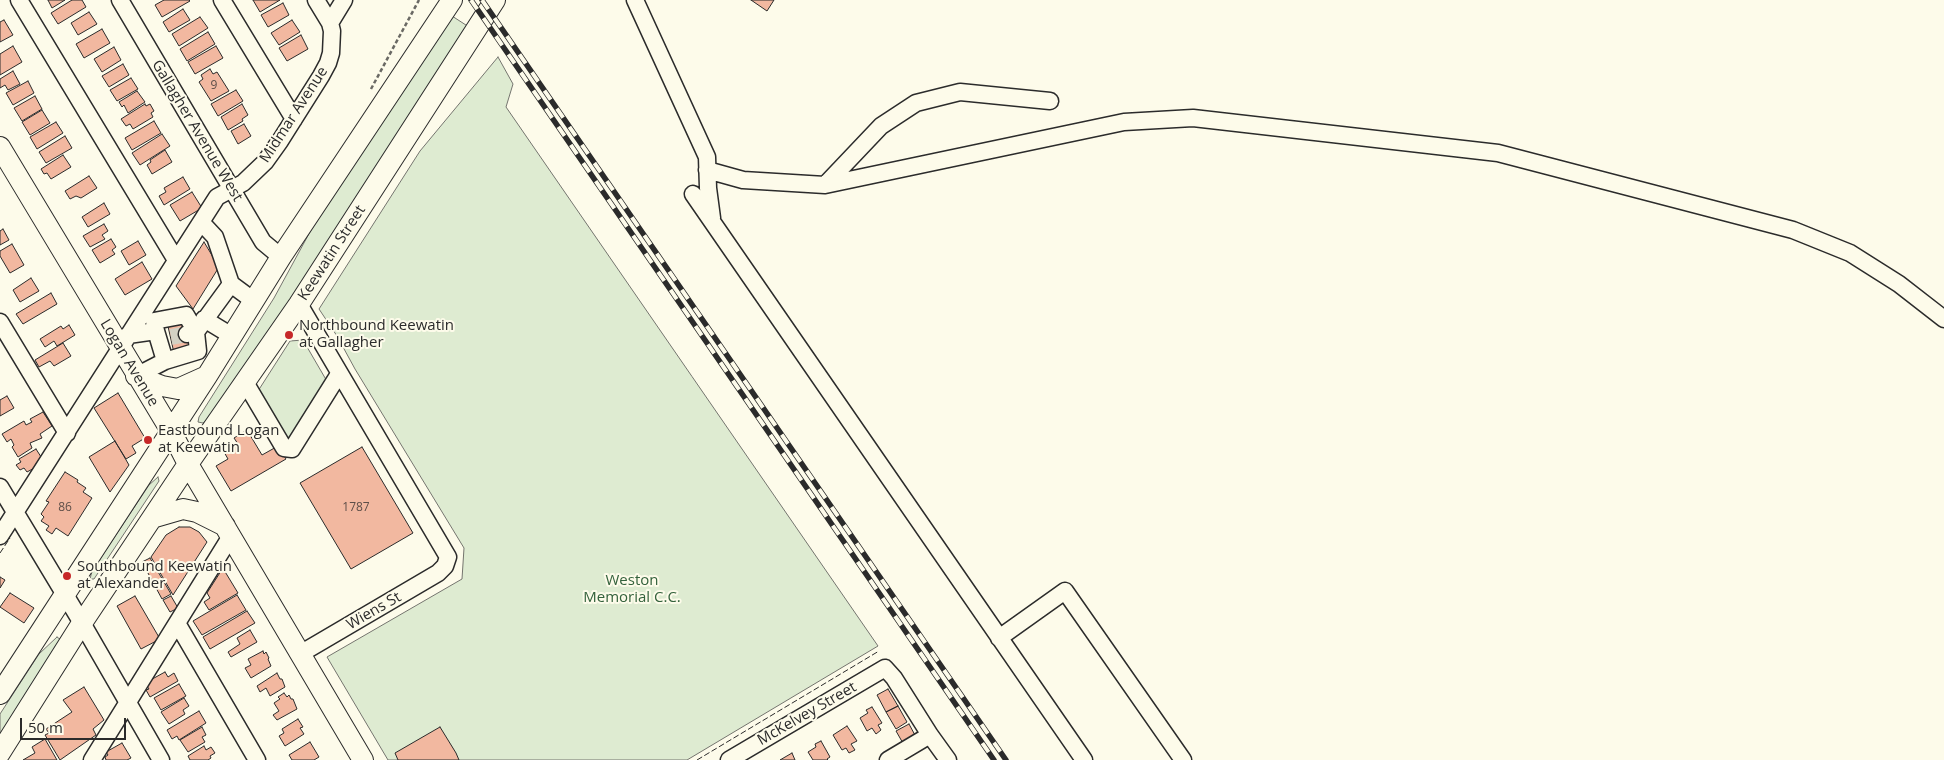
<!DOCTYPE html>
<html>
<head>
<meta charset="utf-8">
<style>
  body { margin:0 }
  #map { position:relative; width:1944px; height:760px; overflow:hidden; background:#fdfbea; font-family:"Open Sans",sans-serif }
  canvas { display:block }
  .scale { position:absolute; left:20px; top:718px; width:106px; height:22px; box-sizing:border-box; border:2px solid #2b2b2b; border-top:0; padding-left:6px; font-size:15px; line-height:18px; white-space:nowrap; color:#2b2b2b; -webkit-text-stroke:4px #fdfbea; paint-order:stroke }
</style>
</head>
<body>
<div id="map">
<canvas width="1944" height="760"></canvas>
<div class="scale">50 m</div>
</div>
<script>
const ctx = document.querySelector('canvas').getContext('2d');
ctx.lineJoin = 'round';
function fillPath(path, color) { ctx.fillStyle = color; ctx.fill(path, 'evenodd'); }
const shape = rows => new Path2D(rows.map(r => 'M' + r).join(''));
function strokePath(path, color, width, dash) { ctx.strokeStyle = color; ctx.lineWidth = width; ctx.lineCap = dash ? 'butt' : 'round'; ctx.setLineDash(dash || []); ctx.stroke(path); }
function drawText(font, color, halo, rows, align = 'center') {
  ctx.font = font + ' "Open Sans",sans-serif'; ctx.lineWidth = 4; ctx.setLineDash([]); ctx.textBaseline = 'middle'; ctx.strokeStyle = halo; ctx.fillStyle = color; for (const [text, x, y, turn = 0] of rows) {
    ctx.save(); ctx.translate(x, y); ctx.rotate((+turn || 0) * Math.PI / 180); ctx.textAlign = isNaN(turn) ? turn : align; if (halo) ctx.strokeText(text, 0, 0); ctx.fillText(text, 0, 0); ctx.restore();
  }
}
const green = shape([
  [452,16,469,27,302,286,208,420,203,423,198,422,199,417,274,298,311,230,452,16],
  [498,57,513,84,506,107,878,646,687,760,388,760,327,657,462,579,464,548,355,369,337,336,319,309,420,151,498,57],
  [303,340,328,383,292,438,286,439,258,391,290,341,303,340],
  [158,477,159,481,94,579,90,579,92,571,149,485,158,477],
  [57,637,61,640,0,742,0,714,39,654,57,637]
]);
fillPath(green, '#deebd1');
strokePath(green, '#74746e', 1);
const building = shape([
  [48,0,65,0,52,8,48,0],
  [72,0,82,0,86,7,58,24,51,13,72,0],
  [164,0,189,0,190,1,162,17,155,5,164,0],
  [253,0,280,0,260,12,253,0],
  [751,0,774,0,767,11,751,0],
  [283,3,289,15,268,27,261,15,283,3],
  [183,9,190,20,169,32,163,22,183,9],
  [89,12,97,24,78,35,71,23,89,12],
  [200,17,208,28,179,46,172,34,200,17],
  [4,20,13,35,0,42,0,22,4,20],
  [292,20,300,32,279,45,271,33,292,20],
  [102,29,110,43,84,58,76,44,102,29],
  [208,32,215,44,187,61,180,49,208,32],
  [301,35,308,49,287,61,279,48,301,35],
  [13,46,22,62,0,75,0,54,13,46],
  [216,46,223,58,195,74,188,62,216,46],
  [114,47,121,60,102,72,94,59,114,47],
  [123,64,129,75,109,87,102,76,123,64],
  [210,69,213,74,217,72,229,91,211,101,199,82,203,79,201,75,210,69],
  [13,71,20,84,8,90,5,85,0,88,0,79,13,71],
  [131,78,138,89,117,101,110,90,131,78],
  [28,81,34,93,13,105,6,93,28,81],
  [236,90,243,101,218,116,211,104,236,90],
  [137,91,145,102,128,113,124,105,122,107,119,102,137,91],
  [35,96,42,109,22,121,14,108,35,96],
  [145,104,146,106,150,104,154,111,151,113,153,117,133,129,130,124,126,126,121,119,145,104],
  [242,104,248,115,242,119,243,121,228,130,221,117,242,104],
  [42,110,50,123,30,135,22,122,42,110],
  [154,121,161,133,132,150,125,138,154,121],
  [56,122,63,133,37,149,30,137,56,122],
  [244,124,251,136,238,144,231,131,244,124],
  [162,134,170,146,140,165,132,153,162,134],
  [65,136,72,148,46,163,39,152,65,136],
  [165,150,172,162,152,174,147,165,151,162,150,160,165,150],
  [63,155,71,167,51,179,47,173,44,174,41,169,63,155],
  [89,176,97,188,81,198,76,196,70,199,65,191,89,176],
  [183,177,190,189,164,205,159,196,166,192,164,188,183,177],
  [192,192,202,208,180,221,170,205,192,192],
  [104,203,110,214,88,227,82,217,104,203],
  [104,224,108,231,102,235,105,239,90,247,83,236,104,224],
  [3,229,9,240,0,245,0,231,3,229],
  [111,239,116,247,112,250,115,254,100,263,92,250,111,239],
  [138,241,146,255,129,265,121,251,138,241],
  [204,242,219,267,193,309,176,286,204,242],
  [12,244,24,265,10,273,0,256,0,251,12,244],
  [142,262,152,279,125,295,115,279,142,262],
  [31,278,39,291,20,302,13,290,31,278],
  [51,293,57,304,23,324,16,314,51,293],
  [183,318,190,349,174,353,167,322,183,318],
  [69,325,75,335,57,346,54,341,45,347,40,339,61,326,63,329,69,325],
  [63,343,71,356,54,366,50,361,39,367,35,360,63,343],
  [118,393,145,438,132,446,136,453,126,459,94,408,118,393],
  [7,396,14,408,0,416,0,400,7,396],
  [43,412,52,426,40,434,42,438,30,443,32,448,18,457,12,447,14,445,11,439,7,442,2,434,24,421,26,425,32,422,30,419,43,412],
  [247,430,262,455,278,446,286,459,231,491,216,466,228,459,224,452,238,444,234,438,247,430],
  [115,441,129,465,110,492,89,457,115,441],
  [362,447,413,533,351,569,300,483,362,447],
  [36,449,43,460,36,463,38,466,27,472,24,468,20,470,16,465,21,462,19,459,36,449],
  [65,472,78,480,77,482,86,488,83,492,92,498,68,536,56,528,52,534,46,530,49,526,41,521,44,517,41,514,49,502,46,501,65,472],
  [179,527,190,527,199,532,207,542,173,595,151,557,166,535,179,527],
  [150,558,171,594,162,599,142,562,150,558],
  [224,570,238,593,209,610,204,602,210,598,207,593,221,571,224,570],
  [0,577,5,580,0,588,0,577],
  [10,593,34,608,24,623,0,607,10,593],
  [237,595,246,610,202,635,193,621,237,595],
  [135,596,160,639,141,649,117,606,135,596],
  [171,596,178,608,170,612,163,600,171,596],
  [247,611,255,623,210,649,203,637,247,611],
  [250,630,257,642,231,657,228,652,240,644,237,638,250,630],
  [263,651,264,654,266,652,269,658,268,659,271,666,251,678,245,668,251,665,248,659,263,651],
  [165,672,168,677,174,673,178,681,150,697,146,690,149,689,145,683,165,672],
  [277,673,280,679,282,679,285,687,270,696,266,688,260,692,257,686,277,673],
  [179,684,186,696,161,710,154,698,179,684],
  [84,687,104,720,93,729,96,735,60,760,45,735,49,733,46,729,72,712,63,700,84,687],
  [888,689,898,706,886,712,877,695,888,689],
  [284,693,287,697,289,695,291,699,293,699,297,709,277,720,273,715,279,711,274,703,280,699,278,697,284,693],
  [184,698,189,706,183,710,185,714,169,724,161,712,184,698],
  [898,706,907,722,896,729,886,712,898,706],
  [872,707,882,723,878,725,881,730,876,734,872,728,867,731,860,718,868,713,866,710,872,707],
  [199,711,206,723,179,740,177,736,172,739,167,730,199,711],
  [298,719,303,727,300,728,304,734,285,746,279,736,284,733,282,729,298,719],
  [909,724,916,737,904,745,896,731,909,724],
  [847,726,857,741,851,744,855,750,849,753,846,748,842,750,833,735,847,726],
  [202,727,206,735,202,737,205,742,188,752,180,740,202,727],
  [440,727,456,753,459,760,398,760,395,753,440,727],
  [45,739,57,760,23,760,35,753,32,747,45,739],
  [821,741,830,757,827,759,828,760,813,760,808,752,816,747,815,744,821,741],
  [310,742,319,757,314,760,292,760,289,755,310,742],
  [122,743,131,758,127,760,106,760,105,757,108,755,106,752,122,743],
  [204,746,206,750,211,747,215,753,210,756,211,758,208,760,190,760,188,756,204,746],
  [792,753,795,760,780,760,792,753]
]);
fillPath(building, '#f2b8a0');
strokePath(building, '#2b2b2b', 1);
strokePath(shape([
  [171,337,187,334]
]), '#d3d1c4', 16, [16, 8]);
const minor = shape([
  [19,0,176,260],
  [120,0,263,242,281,257],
  [222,0,294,119],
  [635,0,707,157,708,188,712,218],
  [330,23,344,0],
  [707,170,743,180,825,185,881,126,916,103,960,92,1050,101],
  [825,185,1124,122,1193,118,1498,153,1793,230,1850,253,1899,284,1944,319],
  [693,194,1084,760],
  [201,222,215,237,231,284,254,301],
  [299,304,448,557,445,566,438,573,300,654],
  [204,319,232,336],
  [0,322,67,433],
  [156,331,154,321,186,315,196,332,198,351,165,361],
  [187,334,196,332,231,284],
  [128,335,156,331,165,361,136,376],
  [245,382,284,448,292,449,339,374],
  [0,487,82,623,161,760],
  [0,536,217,197,243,183,265,162,280,141,321,76,328,63,331,53,332,31,330,23,316,0],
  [177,623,257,760],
  [999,638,1065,591,1183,760],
  [92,760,231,536],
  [729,760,885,668,894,678,930,735,948,760],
  [888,760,930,735]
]);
const major = shape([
  [0,147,171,431,188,464,363,760],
  [136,376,162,386,178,389,207,376],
  [152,518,183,509,197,512,225,526],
  [0,694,207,376,281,257,452,0],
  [0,753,82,623,188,464,299,304,495,0]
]);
strokePath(minor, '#2b2b2b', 19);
strokePath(major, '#2b2b2b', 22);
strokePath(shape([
  [371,89,419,0]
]), '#6a6964', 2.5, [4, 2.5]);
strokePath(minor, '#fdfbea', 16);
strokePath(major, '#fdfbea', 20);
const rail = shape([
  [471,0,994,760],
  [482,0,1006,760]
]);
strokePath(rail, '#2b2b2b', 5.5);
strokePath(rail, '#fdfbea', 4, [11]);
strokePath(shape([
  [0,553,10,538],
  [697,760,879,651]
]), '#2b2b2b', 1, [6, 2.5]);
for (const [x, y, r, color] of [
  [289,335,5,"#c62828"],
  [148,440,5,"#c62828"],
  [67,576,5,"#c62828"]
]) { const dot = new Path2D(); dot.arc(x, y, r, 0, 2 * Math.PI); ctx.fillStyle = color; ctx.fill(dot); strokePath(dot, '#fdfbea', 2); }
drawText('12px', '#5d4e48', null, [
  ["9",214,86],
  ["86",65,508],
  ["1787",356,508]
]);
drawText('15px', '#2b2b2b', '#fdfbea', [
  ["Midmar Avenue",294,115,-57],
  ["Gallagher Avenue West",197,131,59],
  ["Keewatin Street",332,253,-57],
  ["Logan Avenue",129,363,59],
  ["Wiens St",374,611,-30],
  ["McKelvey Street",807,714,-30]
]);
drawText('15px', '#2b2b2b', '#fdfbea', [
  ["Northbound Keewatin",299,326],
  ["at Gallagher",299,343],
  ["Eastbound Logan",158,431],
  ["at Keewatin",158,448],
  ["Southbound Keewatin",77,567],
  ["at Alexander",77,584]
], 'left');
drawText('15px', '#34623c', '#fdfbea', [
  ["Weston",632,581],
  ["Memorial C.C.",632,598]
]);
</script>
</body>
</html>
